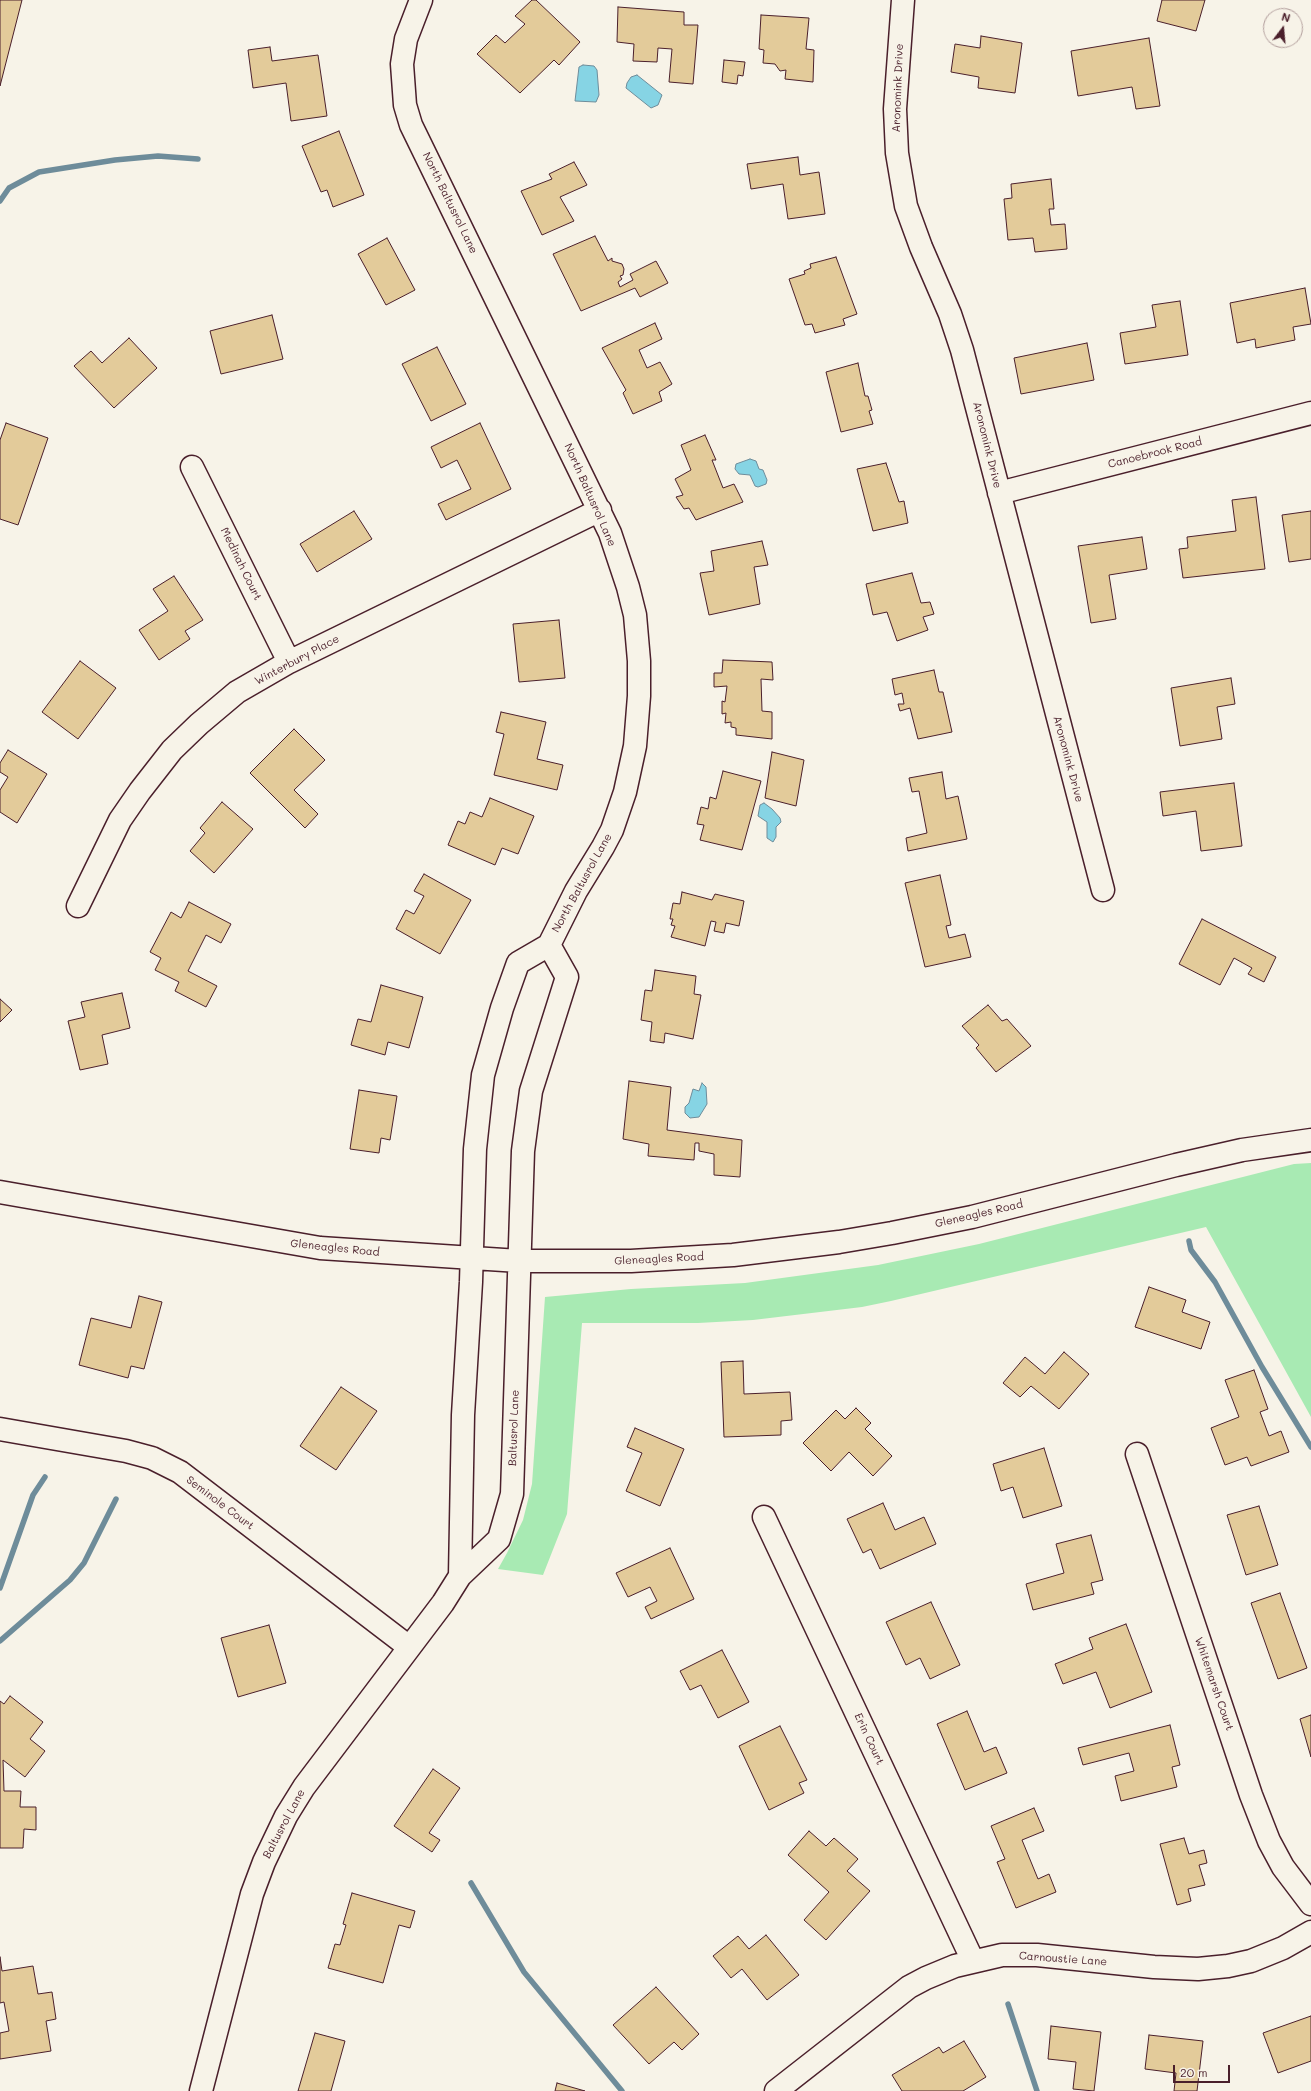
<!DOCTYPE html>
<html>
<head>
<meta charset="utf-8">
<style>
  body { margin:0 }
  #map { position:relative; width:1311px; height:2091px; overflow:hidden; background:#f7f3e8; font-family:Mali,sans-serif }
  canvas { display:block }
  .north { position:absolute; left:1263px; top:8px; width:40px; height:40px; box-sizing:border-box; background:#f7f3e8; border:1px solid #b29e9c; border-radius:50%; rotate:16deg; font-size:11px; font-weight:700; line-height:16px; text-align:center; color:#4a1f2b }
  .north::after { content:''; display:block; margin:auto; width:14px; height:18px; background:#4a1f2b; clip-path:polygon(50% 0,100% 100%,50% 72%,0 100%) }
  .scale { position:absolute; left:1173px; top:2065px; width:57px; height:18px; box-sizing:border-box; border:2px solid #4a1f2b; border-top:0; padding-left:5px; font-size:12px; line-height:14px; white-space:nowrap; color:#4a1f2b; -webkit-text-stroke:3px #f7f3e8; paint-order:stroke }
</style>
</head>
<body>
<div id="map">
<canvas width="1311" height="2091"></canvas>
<div class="north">N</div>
<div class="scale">20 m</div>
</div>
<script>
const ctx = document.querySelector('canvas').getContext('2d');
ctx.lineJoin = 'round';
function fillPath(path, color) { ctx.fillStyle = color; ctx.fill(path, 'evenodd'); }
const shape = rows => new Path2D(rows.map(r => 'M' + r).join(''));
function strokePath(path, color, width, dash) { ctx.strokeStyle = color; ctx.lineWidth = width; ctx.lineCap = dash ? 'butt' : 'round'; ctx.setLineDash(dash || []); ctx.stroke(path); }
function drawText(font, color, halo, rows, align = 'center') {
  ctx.font = font + ' Mali,sans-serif'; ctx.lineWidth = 4; ctx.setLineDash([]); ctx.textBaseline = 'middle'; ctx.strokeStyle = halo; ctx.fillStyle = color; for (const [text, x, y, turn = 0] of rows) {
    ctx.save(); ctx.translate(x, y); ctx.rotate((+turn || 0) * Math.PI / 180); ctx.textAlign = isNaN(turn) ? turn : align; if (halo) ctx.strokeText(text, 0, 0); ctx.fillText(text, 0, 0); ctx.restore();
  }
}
fillPath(shape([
  [1311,1163,1311,1417,1206,1227,891,1301,862,1307,753,1320,698,1323,582,1323,567,1514,543,1575,498,1569,507,1553,523,1520,532,1484,545,1297,631,1289,745,1283,878,1265,979,1244,1294,1164]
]), '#a8eab3');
const water = shape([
  [583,65,594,66,597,70,599,95,596,102,575,101,579,67,583,65],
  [637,75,662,95,658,105,651,108,626,88,627,83,631,77,637,75],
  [750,459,756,461,759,469,763,470,767,480,766,484,758,487,755,486,750,475,739,474,735,469,736,464,750,459],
  [764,803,772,809,780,818,781,822,776,827,776,837,773,842,767,838,767,822,758,816,760,805,764,803],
  [702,1083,706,1087,707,1104,699,1117,690,1118,685,1113,685,1107,689,1103,693,1089,699,1091,702,1083]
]);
fillPath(water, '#86d4e4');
strokePath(water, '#6e8c9a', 1);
strokePath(shape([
  [0,201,9,188,39,172,115,160,158,156,198,159],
  [1189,1241,1191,1250,1215,1282,1262,1367,1311,1447],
  [0,1588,33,1495,45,1477],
  [0,1641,70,1580,84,1563,116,1499],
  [471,1883,524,1972,622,2091],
  [1008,2004,1037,2091]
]), '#6e8c9a', 5.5);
const building = shape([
  [0,0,22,0,0,86,0,0],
  [532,0,536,0,580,42,559,65,554,60,520,93,477,54,496,35,505,43,525,24,515,16,532,0],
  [1162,0,1205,0,1196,31,1157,21,1162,0],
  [618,7,684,12,684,25,698,25,693,84,669,82,672,49,658,48,657,62,633,61,634,44,617,42,618,7],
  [761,15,809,18,806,49,814,50,813,82,785,79,786,70,780,71,775,64,763,63,764,50,759,49,761,15],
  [981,36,1022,43,1015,93,978,88,979,77,951,72,955,44,980,48,981,36],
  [1149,38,1160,106,1136,109,1132,87,1078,96,1071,51,1149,38],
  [270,47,272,61,318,55,327,116,291,121,286,83,253,88,248,50,270,47],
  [724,60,745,62,743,76,738,75,737,84,722,82,724,60],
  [339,131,364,195,333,207,327,190,321,192,302,146,339,131],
  [798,157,800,175,819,172,825,214,788,219,783,184,751,189,747,164,798,157],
  [574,162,587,185,560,197,574,221,542,235,521,191,552,179,549,174,574,162],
  [1051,179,1054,209,1049,209,1051,225,1065,224,1067,249,1035,252,1033,238,1008,240,1004,199,1012,198,1011,184,1051,179],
  [595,236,608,261,612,258,612,261,622,264,624,269,623,275,620,276,622,279,618,282,620,287,633,280,630,274,656,261,668,283,640,297,635,288,581,311,553,254,595,236],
  [387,238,415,290,386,305,358,254,387,238],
  [836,257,857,314,843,319,845,325,815,333,812,324,805,325,789,279,805,274,804,271,811,268,810,264,836,257],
  [1305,288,1311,324,1293,327,1295,340,1256,348,1255,339,1237,343,1230,303,1305,288],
  [1180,301,1188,355,1125,364,1120,333,1156,327,1152,305,1180,301],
  [272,315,283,359,221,374,210,331,272,315],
  [655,323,662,339,639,350,647,368,660,362,672,384,659,392,662,401,633,414,623,393,626,390,602,348,655,323],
  [129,338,157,368,114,408,74,366,91,351,102,363,129,338],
  [1087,343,1094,380,1021,394,1014,358,1087,343],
  [437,347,466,404,431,421,402,364,437,347],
  [858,363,865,396,868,396,872,410,869,411,873,424,841,432,826,372,858,363],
  [6,423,48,438,18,525,0,519,0,440,6,423],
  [480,423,511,489,446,520,438,504,471,489,457,460,441,468,431,447,480,423],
  [705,435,716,460,712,460,723,488,734,484,743,502,696,520,689,508,684,509,676,497,683,495,675,479,691,470,681,445,705,435],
  [886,463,899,502,904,501,908,523,873,531,857,469,886,463],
  [1256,497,1265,569,1183,578,1179,549,1188,548,1187,537,1236,531,1232,500,1256,497],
  [354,511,372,539,317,572,300,544,354,511],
  [1311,511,1311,559,1289,562,1282,515,1311,511],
  [1142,537,1147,569,1109,575,1116,619,1091,623,1078,546,1142,537],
  [762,541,768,565,754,567,760,604,709,615,700,573,714,571,711,551,762,541],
  [912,573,921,603,930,602,934,614,923,617,928,630,897,641,887,612,873,615,866,584,912,573],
  [174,576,203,620,185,631,190,639,159,660,139,630,168,611,153,589,174,576],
  [559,620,565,678,519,682,513,624,559,620],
  [723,660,772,662,773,680,761,679,762,711,772,712,772,739,736,735,736,728,731,727,731,722,725,723,726,713,722,714,722,701,725,702,727,686,714,687,714,673,722,673,723,660],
  [80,661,116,688,78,739,42,712,80,661],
  [934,670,939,692,943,692,952,732,918,739,910,708,900,711,898,704,904,704,902,693,895,695,892,679,934,670],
  [1231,678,1235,704,1217,707,1222,739,1180,746,1171,688,1231,678],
  [501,712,546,722,537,759,563,765,557,790,494,775,504,734,496,732,501,712],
  [294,729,325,760,294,790,318,814,305,828,250,773,294,729],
  [8,750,47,774,17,823,0,812,0,790,8,777,0,772,0,763,8,750],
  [772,752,804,760,796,806,765,798,772,752],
  [723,771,761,781,742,850,700,840,704,825,697,824,701,807,708,809,710,797,716,799,723,771],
  [942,772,946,799,958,796,967,839,908,851,906,838,927,833,919,791,912,792,909,778,942,772],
  [1234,783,1242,846,1201,851,1196,811,1163,816,1160,792,1234,783],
  [490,798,534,816,518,854,502,848,495,865,448,845,458,821,465,824,470,812,482,817,490,798],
  [222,802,253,829,214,873,190,851,205,833,200,828,222,802],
  [424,874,471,900,440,954,396,929,406,910,414,914,424,896,414,891,424,874],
  [940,875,951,925,946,926,949,938,965,934,971,957,925,967,905,883,940,875],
  [682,892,712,900,715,894,744,901,739,926,726,923,724,933,714,931,716,922,711,921,705,946,671,937,675,926,671,925,673,919,670,919,673,903,680,904,682,892],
  [189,902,231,924,221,943,206,935,188,971,217,986,206,1007,175,991,179,982,155,970,161,958,150,952,171,912,181,918,189,902],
  [1202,919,1276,957,1264,982,1248,974,1252,968,1234,958,1220,985,1179,964,1202,919],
  [655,970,696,976,694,994,701,995,693,1039,665,1033,664,1043,650,1041,652,1022,641,1020,645,990,652,991,655,970],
  [381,985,423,997,409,1048,388,1042,385,1055,351,1045,358,1019,371,1022,381,985],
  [122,993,130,1028,102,1035,108,1064,80,1070,68,1021,85,1017,81,1002,122,993],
  [0,999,12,1010,0,1022,0,999],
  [988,1005,1002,1021,1007,1019,1031,1046,996,1072,976,1048,979,1045,962,1026,988,1005],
  [629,1081,671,1087,667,1130,742,1140,740,1177,714,1175,714,1154,699,1151,699,1143,695,1143,694,1160,648,1156,649,1144,623,1139,629,1081],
  [359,1090,397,1096,390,1140,381,1138,379,1153,350,1149,359,1090],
  [1149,1287,1186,1300,1182,1312,1210,1322,1201,1349,1135,1327,1149,1287],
  [139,1296,162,1302,144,1369,131,1366,128,1378,79,1365,91,1318,131,1328,139,1296],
  [1064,1352,1089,1374,1059,1409,1031,1386,1020,1397,1003,1383,1025,1357,1045,1374,1064,1352],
  [743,1361,744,1394,790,1392,792,1420,781,1421,781,1435,724,1437,721,1362,743,1361],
  [1254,1370,1268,1409,1260,1412,1269,1436,1281,1431,1289,1452,1251,1466,1247,1457,1225,1465,1211,1428,1239,1417,1225,1380,1254,1370],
  [341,1387,377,1411,336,1470,300,1446,341,1387],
  [856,1408,871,1423,865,1429,892,1456,873,1476,849,1452,831,1471,803,1443,836,1410,845,1419,856,1408],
  [635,1428,684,1449,660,1506,626,1491,642,1453,627,1447,635,1428],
  [1044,1448,1062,1506,1023,1518,1013,1487,1001,1491,993,1464,1044,1448],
  [883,1503,895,1530,924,1517,936,1544,880,1569,871,1549,863,1553,847,1519,883,1503],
  [1259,1506,1278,1565,1246,1575,1227,1515,1259,1506],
  [1091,1535,1103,1580,1091,1583,1094,1594,1033,1610,1026,1584,1064,1573,1056,1544,1091,1535],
  [670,1548,694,1599,651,1619,645,1607,657,1601,650,1587,628,1597,616,1573,670,1548],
  [1280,1593,1307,1668,1278,1679,1251,1603,1280,1593],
  [931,1602,960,1665,930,1679,920,1658,906,1665,886,1622,931,1602],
  [1126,1624,1152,1692,1110,1708,1096,1672,1063,1684,1055,1664,1093,1649,1089,1638,1126,1624],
  [269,1625,286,1683,238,1697,221,1638,269,1625],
  [722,1650,749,1702,718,1718,701,1685,690,1690,680,1671,722,1650],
  [10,1696,43,1722,30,1739,45,1751,25,1777,3,1760,4,1791,21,1791,20,1807,36,1807,36,1830,24,1829,23,1848,0,1848,0,1701,4,1704,10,1696],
  [967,1711,984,1752,996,1747,1007,1773,965,1790,937,1724,967,1711],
  [1311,1715,1311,1757,1300,1719,1311,1715],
  [1170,1725,1180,1765,1172,1767,1177,1787,1121,1801,1115,1776,1134,1771,1129,1753,1083,1765,1078,1748,1170,1725],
  [780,1726,807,1780,799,1783,804,1793,769,1810,739,1746,780,1726],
  [433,1769,460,1788,429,1833,440,1840,432,1852,394,1826,433,1769],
  [1034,1808,1044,1831,1022,1840,1038,1879,1049,1874,1056,1892,1016,1908,997,1862,1005,1859,991,1826,1034,1808],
  [809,1831,826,1846,834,1838,858,1859,847,1871,870,1891,826,1940,804,1920,829,1892,788,1855,809,1831],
  [1184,1838,1189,1854,1204,1850,1207,1863,1199,1865,1205,1885,1188,1889,1191,1901,1177,1905,1160,1844,1184,1838],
  [352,1893,415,1911,410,1928,399,1925,383,1983,328,1968,335,1944,340,1945,346,1925,343,1924,352,1893],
  [766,1935,799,1975,767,2000,742,1969,731,1978,713,1956,738,1936,749,1949,766,1935],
  [0,1957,2,1971,33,1966,38,1994,52,1992,56,2019,46,2021,51,2051,0,2059,0,2033,9,2031,4,2002,0,2003,0,1957],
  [656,1987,699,2034,682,2050,674,2042,649,2064,613,2025,656,1987],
  [1311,2016,1311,2061,1278,2073,1263,2033,1311,2016],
  [1051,2026,1101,2032,1094,2091,1073,2089,1076,2062,1048,2059,1051,2026],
  [315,2033,345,2041,331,2091,298,2091,315,2033],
  [1149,2035,1203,2041,1197,2091,1174,2091,1176,2073,1145,2069,1149,2035],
  [964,2041,986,2077,963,2091,902,2091,892,2075,939,2047,943,2053,964,2041],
  [557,2083,585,2091,555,2091,557,2083]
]);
fillPath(building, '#e3cb9a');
strokePath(building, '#4a1f2b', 1);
const minor = shape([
  [903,0,895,109,897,153,906,206,921,247,950,314,962,350,1103,890],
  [192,467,289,662],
  [999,493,1311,413],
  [78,906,120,820,140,791,172,750,199,724,237,692,289,662,600,510],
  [0,1192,320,1248,519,1261,631,1261,733,1255,839,1242,892,1233,972,1217,1176,1165,1242,1150,1311,1140],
  [0,1429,126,1451,152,1458,180,1472,409,1647],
  [1137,1454,1251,1795,1269,1841,1283,1867,1311,1904],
  [764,1517,973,1961],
  [460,1576,463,1415,471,1282,475,1149,483,1075,502,1008,518,963,549,945],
  [201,2091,252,1894,264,1862,286,1816,304,1787,443,1603,460,1576,499,1539,512,1494,523,1151,531,1091,567,977,549,945,576,891,603,847,612,830,625,792,635,746,639,696,639,661,635,615,628,587,610,533,411,125,405,105,402,64,406,39,421,0],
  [776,2091,909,1987,926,1978,955,1966,1002,1955,1037,1955,1154,1967,1198,1969,1228,1966,1251,1961,1283,1948,1311,1932]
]);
strokePath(minor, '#4a1f2b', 25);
strokePath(minor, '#f7f3e8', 22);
drawText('11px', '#4a1f2b', '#f7f3e8', [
  ["Aronomink Drive",898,88,-88],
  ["North Baltusrol Lane",450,203,64],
  ["Aronomink Drive",987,445,76],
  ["Canoebrook Road",1155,453,-14],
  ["North Baltusrol Lane",590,495,66],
  ["Medinah Court",241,564,64],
  ["Winterbury Place",297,660,-28],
  ["Aronomink Drive",1068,759,75],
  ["North Baltusrol Lane",582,883,-61],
  ["Gleneagles Road",979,1214,-13],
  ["Gleneagles Road",335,1248,6],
  ["Gleneagles Road",659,1259,-3],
  ["Baltusrol Lane",514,1428,-88],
  ["Seminole Court",220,1503,37],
  ["Whitemarsh Court",1214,1684,71],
  ["Erin Court",869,1739,65],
  ["Baltusrol Lane",284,1824,-62],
  ["Carnoustie Lane",1063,1959,4]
]);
</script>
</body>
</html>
